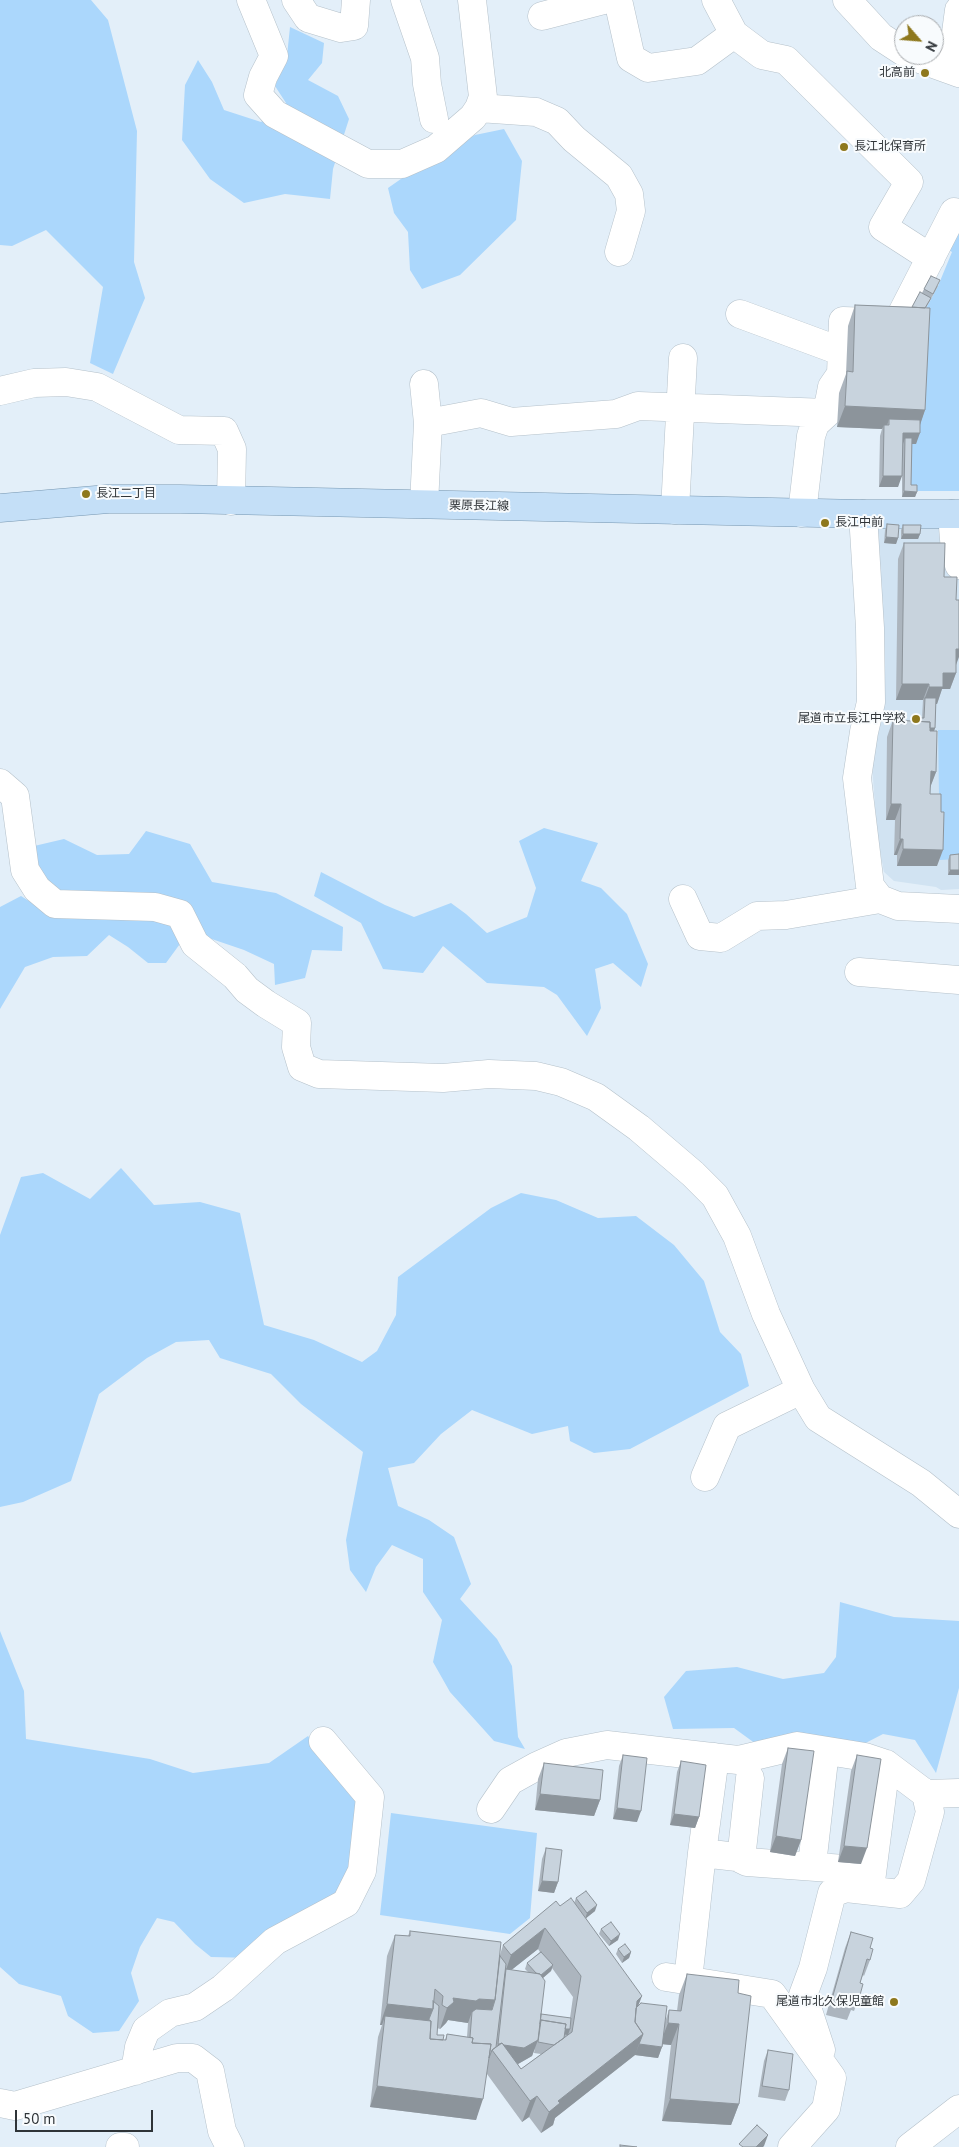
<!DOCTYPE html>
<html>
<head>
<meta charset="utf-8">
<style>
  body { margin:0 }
  #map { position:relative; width:959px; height:2147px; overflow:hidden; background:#e3eff9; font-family:"PT Sans",sans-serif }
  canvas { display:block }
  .north { position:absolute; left:894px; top:15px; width:50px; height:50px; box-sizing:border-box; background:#f8fbfd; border:1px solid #a8abae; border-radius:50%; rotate:117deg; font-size:14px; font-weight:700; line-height:20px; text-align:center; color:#2f3438 }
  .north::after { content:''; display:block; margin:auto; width:18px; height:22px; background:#8e781d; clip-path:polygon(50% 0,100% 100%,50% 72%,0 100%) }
  .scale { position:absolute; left:15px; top:2110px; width:138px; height:22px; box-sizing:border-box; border:2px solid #2f3438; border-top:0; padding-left:6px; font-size:15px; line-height:18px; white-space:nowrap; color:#2f3438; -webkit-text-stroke:4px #f8fbfd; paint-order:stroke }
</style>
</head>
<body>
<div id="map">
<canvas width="959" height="2147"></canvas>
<div class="north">N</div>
<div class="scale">50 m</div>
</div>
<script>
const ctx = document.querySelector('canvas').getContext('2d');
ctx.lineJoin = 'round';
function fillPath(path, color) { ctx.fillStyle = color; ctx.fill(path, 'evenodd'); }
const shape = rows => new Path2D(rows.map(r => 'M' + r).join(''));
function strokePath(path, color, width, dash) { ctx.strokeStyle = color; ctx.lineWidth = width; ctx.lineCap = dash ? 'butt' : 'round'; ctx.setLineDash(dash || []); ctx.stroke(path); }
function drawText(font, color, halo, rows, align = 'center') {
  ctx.font = font + ' "PT Sans","Noto Sans JP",sans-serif'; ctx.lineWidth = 4; ctx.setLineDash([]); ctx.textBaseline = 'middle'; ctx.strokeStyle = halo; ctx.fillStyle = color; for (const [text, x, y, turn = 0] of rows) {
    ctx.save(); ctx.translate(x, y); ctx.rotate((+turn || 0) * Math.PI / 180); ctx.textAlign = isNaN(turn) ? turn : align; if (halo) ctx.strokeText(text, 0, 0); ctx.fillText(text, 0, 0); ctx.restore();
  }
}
fillPath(shape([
  [876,525,959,527,959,889,941,890,936,887,894,881,884,872,877,836,870,735]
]), '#d1e3f2');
fillPath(shape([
  [0,0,91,0,108,20,137,131,134,262,145,298,113,374,90,363,103,287,46,230,12,246,0,245],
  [290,27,324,43,322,63,308,80,338,96,349,119,333,169,330,199,285,194,244,203,210,179,182,140,185,85,198,60,212,82,224,110,261,122,286,103,275,86,287,56],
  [504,129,522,161,516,220,460,275,422,289,410,270,408,232,394,213,388,188,418,167,475,135],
  [959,227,959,491,909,491,915,329,938,286,952,252,947,249],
  [938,730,959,730,959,859,940,860],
  [544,828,598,843,581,881,601,888,627,914,648,964,641,987,613,963,595,969,601,1008,587,1036,557,995,544,987,487,983,443,946,423,973,383,969,361,923,314,896,321,872,385,905,414,917,451,903,466,914,487,933,527,917,536,888,519,841],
  [146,831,190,844,212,882,276,893,343,927,342,951,312,950,305,978,275,985,274,964,244,950,200,935,186,911,61,898,48,886,30,847,64,839,97,855,129,854],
  [21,896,51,915,159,914,185,937,166,963,148,963,128,947,109,935,87,956,53,957,25,967,0,1009,0,907],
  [121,1168,154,1205,200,1202,240,1213,264,1325,314,1340,362,1362,377,1351,396,1315,398,1277,491,1208,521,1193,556,1200,598,1218,636,1216,674,1245,704,1281,720,1332,741,1354,749,1386,630,1449,594,1453,570,1441,568,1426,532,1434,472,1410,441,1434,414,1463,388,1468,398,1506,429,1520,454,1537,471,1584,460,1599,497,1639,512,1666,518,1737,525,1749,494,1741,450,1692,433,1662,442,1620,423,1592,423,1559,392,1545,376,1567,366,1592,350,1570,346,1540,363,1452,301,1404,271,1374,220,1358,209,1340,176,1342,147,1358,99,1394,71,1481,23,1502,0,1507,0,1235,21,1177,43,1173,90,1199],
  [840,1602,894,1617,959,1621,959,1688,936,1773,915,1740,883,1734,856,1748,756,1744,734,1728,673,1729,664,1697,686,1671,737,1667,783,1679,824,1673,836,1657],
  [0,1631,24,1691,26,1739,150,1759,193,1773,269,1763,308,1736,358,1794,351,1880,255,1958,211,1957,195,1944,174,1922,157,1918,140,1947,131,1973,139,2001,119,2031,93,2033,68,2016,61,1996,19,1984,0,1967],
  [391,1813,537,1833,530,1918,510,1934,380,1915]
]), '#abd7fc');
const minor = shape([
  [251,0,274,56,263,77,258,95,275,114,368,164,402,164,436,149,473,117,479,108,483,97,472,0],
  [296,0,308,18,341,28,354,26,356,0],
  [405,0,425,58,427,84,434,119],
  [618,0,631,58,648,68,697,61,734,34],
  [716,0,734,34,762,55,786,60,909,182,883,227,931,258],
  [847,0,881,37,904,52],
  [542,16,604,0],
  [909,55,959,73],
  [951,70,959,10],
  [479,108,536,112,557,121,574,139,619,176,629,194,631,211,619,252],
  [740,314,832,348],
  [424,384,428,423,424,504],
  [0,391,34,383,66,382,97,387,179,430,224,431,232,449,231,501],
  [428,423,481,413,511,422,616,414,638,406,827,413],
  [675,510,683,358],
  [802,513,811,436,815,424,827,413,832,387,841,374,843,321,897,323,954,212,959,213],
  [863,514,870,628,871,702,864,732,857,778,870,886,880,899,898,906,959,909],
  [952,514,955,551,959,565],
  [0,783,15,796,25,870,37,889,55,904,155,907,180,914,195,944,235,976,247,990,266,1004,297,1023,296,1047,302,1067,319,1074,443,1078,489,1074,536,1076,561,1082,596,1097,639,1128,693,1174,715,1196,737,1236,766,1314,801,1390,818,1418,921,1483,959,1514],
  [683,899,700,936,721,938,757,916,786,915,880,899],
  [859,972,959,980],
  [705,1477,727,1426,801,1390],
  [715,1757,702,1853,737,1857,747,1862,872,1871],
  [926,1794,959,1793],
  [491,1809,510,1781,537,1766,566,1753,607,1745,738,1760,797,1746,865,1757,886,1764,926,1794,930,1812,911,1881,900,1894,846,1888,832,1893,813,1968,803,1995,821,2050,818,2057],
  [741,1859,750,1778],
  [812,1865,825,1751],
  [870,1889,886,1764],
  [666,1977,772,1994,832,2078,826,2109,792,2147],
  [688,1980,702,1853],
  [135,2071,139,2047,146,2030,170,2013,195,2007,223,1988,275,1941,346,1903,362,1871,370,1797,323,1741],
  [0,2103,15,2106,177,2058,193,2058,210,2071,222,2131,230,2147],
  [120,2147,125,2147],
  [910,2147,959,2109]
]);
const major = shape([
  [0,508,108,499,180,499,863,514,959,514]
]);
strokePath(minor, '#b5c1ca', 29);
strokePath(major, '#7696b0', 29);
strokePath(minor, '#fff', 28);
strokePath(major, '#c4dff7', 28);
fillPath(shape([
  [938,286,926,308,925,410,920,424,916,444,912,444,911,485,917,492,915,497,902,497,902,463,898,487,879,487,880,436,882,429,837,427,839,393,846,374,848,326,855,305,912,307,922,293,924,289],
  [887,524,898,538,896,544,884,543,885,530],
  [903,525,920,534,918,539,901,539,901,530],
  [904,543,944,577,956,665,956,673,950,689,942,689,937,704,936,704,935,728,934,731,936,772,930,787,930,794,937,866,897,866,897,855,894,855,895,820,886,820,887,737,893,720,911,721,913,718,922,718,923,700,896,700,898,559],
  [959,854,959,875,948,875,948,860,950,855],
  [788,1748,801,1840,795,1856,770,1852,782,1764],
  [623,1755,637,1822,613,1819,619,1766],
  [857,1755,861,1864,838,1862,851,1771],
  [681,1761,699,1817,695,1828,670,1825,677,1772],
  [544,1763,600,1800,594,1816,535,1810,538,1779],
  [546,1848,558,1882,554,1893,538,1891,542,1859],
  [576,1898,595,1911,586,1918,638,2006,665,2022,669,2010,677,2011,679,1995,687,1974,738,1993,739,2104,731,2125,662,2121,671,2045,663,2044,658,2058,635,2055,555,2118,553,2125,541,2133,529,2117,522,2122,487,2074,476,2120,370,2107,378,2037,382,2025,380,2025,387,1956,395,1935,408,1936,410,1931,500,1955,503,1945,560,1906,574,1903],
  [538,1949,540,1952,527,1963,525,1969,528,1972,511,1970],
  [552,1968,573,1997,570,2018,541,2014,543,1978,551,1971],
  [448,2020,468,2023,467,2037,447,2034,445,2040,443,2040,437,2035,437,2028,440,2029,446,2023],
  [535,2048,534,2053,541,2054,521,2069,518,2064,532,2056],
  [601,1929,618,1940,609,1946,599,1934],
  [851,1932,870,1948,870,1960,864,1976,863,1975,860,1983,860,1995,854,2011,851,2010,847,2020,826,2015,845,1948],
  [618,1949,631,1952,629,1958,622,1963,616,1954],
  [768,2050,789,2090,785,2101,758,2097,764,2061]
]), '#acb5be');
fillPath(shape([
  [845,406,925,410,918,431,889,425,889,419,886,429,884,425,882,429,837,427],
  [903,433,920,433,916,444,905,444,905,438,903,444],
  [883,476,902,476,898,487,879,487],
  [904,491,917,492,915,497,902,497],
  [903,534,920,534,918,539,901,539],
  [886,537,898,538,896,544,884,543],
  [956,649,959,649,959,657,956,665],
  [943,673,956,673,950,689,942,689,937,704,925,703,925,698,923,703,929,687],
  [902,684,929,684,923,700,896,700],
  [926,728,935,728,933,734],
  [931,771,936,772,930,788],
  [891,804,901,804,895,820,886,820],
  [900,839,903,839,897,855,894,855],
  [903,849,943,850,937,866,897,866],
  [950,870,959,870,959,875,948,875],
  [540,1794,600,1800,594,1816,535,1810],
  [617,1808,641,1811,637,1822,613,1819],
  [674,1814,699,1817,695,1828,670,1825],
  [776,1836,801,1840,795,1856,770,1852],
  [844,1846,867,1848,861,1864,838,1862],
  [542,1881,558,1882,554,1893,538,1891],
  [597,1905,595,1911,585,1919,587,1913],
  [545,1928,538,1949,504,1976,511,1955],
  [620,1934,618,1940,609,1946,611,1941],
  [631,1952,629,1958,622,1963,624,1957],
  [553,1965,551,1971,537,1983,539,1977],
  [642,1996,634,2017,637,2001],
  [453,1998,479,1999,495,2000,488,2021,472,2012,468,2023,448,2020,446,2023,440,2029,447,2008],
  [387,2004,433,2009,425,2030,385,2016,382,2025,380,2025],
  [668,2023,679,2024,671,2045,660,2044],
  [540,2025,570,2029,568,2035,540,2031],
  [643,2034,635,2055,555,2118,553,2125,541,2133,549,2112,558,2101],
  [538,2040,532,2056,518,2064,495,2053,498,2044],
  [639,2044,662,2047,658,2058,635,2055],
  [377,2086,483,2099,476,2120,370,2107],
  [537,2096,529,2117,522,2122,530,2101],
  [670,2099,739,2104,731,2125,662,2121],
  [768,2135,764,2146,763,2147,756,2147]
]), '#8c949b');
const building = shape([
  [931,276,940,280,933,294,924,289,931,276],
  [920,292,931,298,925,308,912,307,920,292],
  [855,305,930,308,925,410,845,406,847,371,853,372,855,305],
  [889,419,920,420,920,433,903,433,902,476,883,476,884,425,889,425,889,419],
  [905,438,912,438,911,485,917,485,917,492,904,491,905,438],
  [887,524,899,525,898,538,886,537,887,524],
  [903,525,921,525,920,534,903,534,903,525],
  [904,543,945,543,944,577,957,577,956,600,959,600,959,649,956,649,956,673,943,673,943,687,929,687,929,684,902,684,904,543],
  [925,698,936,698,935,728,930,728,930,722,913,721,913,718,924,718,925,698],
  [893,720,930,722,930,731,937,731,936,772,931,771,930,794,941,794,941,812,944,812,943,850,903,849,903,839,900,839,901,804,891,804,893,720],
  [959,854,959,870,950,870,950,855,959,854],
  [788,1748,814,1751,801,1840,776,1836,788,1748],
  [623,1755,647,1758,641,1811,617,1808,623,1755],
  [857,1755,881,1759,867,1848,844,1846,857,1755],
  [681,1761,706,1765,699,1817,674,1814,681,1761],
  [544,1763,603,1770,600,1800,540,1794,544,1763],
  [546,1848,562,1850,558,1882,542,1881,546,1848],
  [586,1891,597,1905,587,1913,576,1898,586,1891],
  [571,1898,642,1996,637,2001,635,2022,643,2034,558,2101,560,2103,549,2112,537,2096,530,2101,492,2050,502,2043,521,2069,572,2032,581,1976,545,1928,511,1955,503,1945,556,1901,560,1906,571,1898],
  [611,1922,620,1934,611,1941,601,1929,611,1922],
  [410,1931,501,1942,495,2000,479,1999,476,2001,453,1998,454,2002,447,2008,442,2005,443,1996,435,1989,433,2009,387,2004,395,1935,410,1936,410,1931],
  [851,1932,873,1938,870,1948,873,1949,870,1960,867,1959,860,1983,863,1984,860,1995,856,1994,853,2004,832,1999,851,1932],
  [625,1944,631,1952,624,1957,618,1949,625,1944],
  [541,1952,553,1965,541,1975,540,1974,536,1973,527,1963,541,1952],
  [500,1956,506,1964,496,2047,492,2050,489,2058,491,2044,472,2043,473,2038,470,2037,472,2012,476,2009,492,2010,495,2000,500,1956],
  [506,1969,540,1974,545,1981,538,2040,524,2048,504,2045,502,2043,499,2044,498,2044,506,1969],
  [687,1974,739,1980,738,1993,751,1996,739,2104,670,2099,679,2024,668,2023,669,2010,681,2011,687,1974],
  [433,2001,439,2006,437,2035,444,2035,443,2040,430,2039,431,2021,429,2020,429,2019,433,2009,433,2001],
  [641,2003,667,2006,662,2047,639,2044,643,2034,635,2022,636,2008,641,2003],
  [541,2014,571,2018,570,2029,565,2029,566,2024,541,2020,540,2024,541,2014],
  [385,2016,431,2021,430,2039,446,2040,447,2034,473,2038,472,2043,491,2044,483,2099,377,2086,385,2016],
  [541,2020,566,2024,564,2038,554,2045,538,2042,541,2020],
  [768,2050,793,2054,789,2090,762,2086,768,2050],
  [757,2125,768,2135,756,2147,743,2147,739,2144,757,2125],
  [620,2145,637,2147,620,2147,620,2145]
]);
fillPath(building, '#c8d3dd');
strokePath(building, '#8c949b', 1);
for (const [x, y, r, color] of [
  [925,73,5,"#8e781d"],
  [844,147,5,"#8e781d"],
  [86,494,5,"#8e781d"],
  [825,523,5,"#8e781d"],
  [916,719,5,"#8e781d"],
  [894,2002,5,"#8e781d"]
]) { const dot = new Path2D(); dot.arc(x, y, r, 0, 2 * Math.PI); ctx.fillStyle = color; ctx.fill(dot); strokePath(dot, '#f8fbfd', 2); }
drawText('12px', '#2f3438', '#f8fbfd', [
  ["北高前",915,73],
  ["長江北保育所",854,147,"left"],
  ["長江二丁目",96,494,"left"],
  ["長江中前",835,523,"left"],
  ["尾道市立長江中学校",906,719],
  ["尾道市北久保児童館",884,2002]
], 'right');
drawText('12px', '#2f3438', '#f8fbfd', [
  ["栗原長江線",479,506,1]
]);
</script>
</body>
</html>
